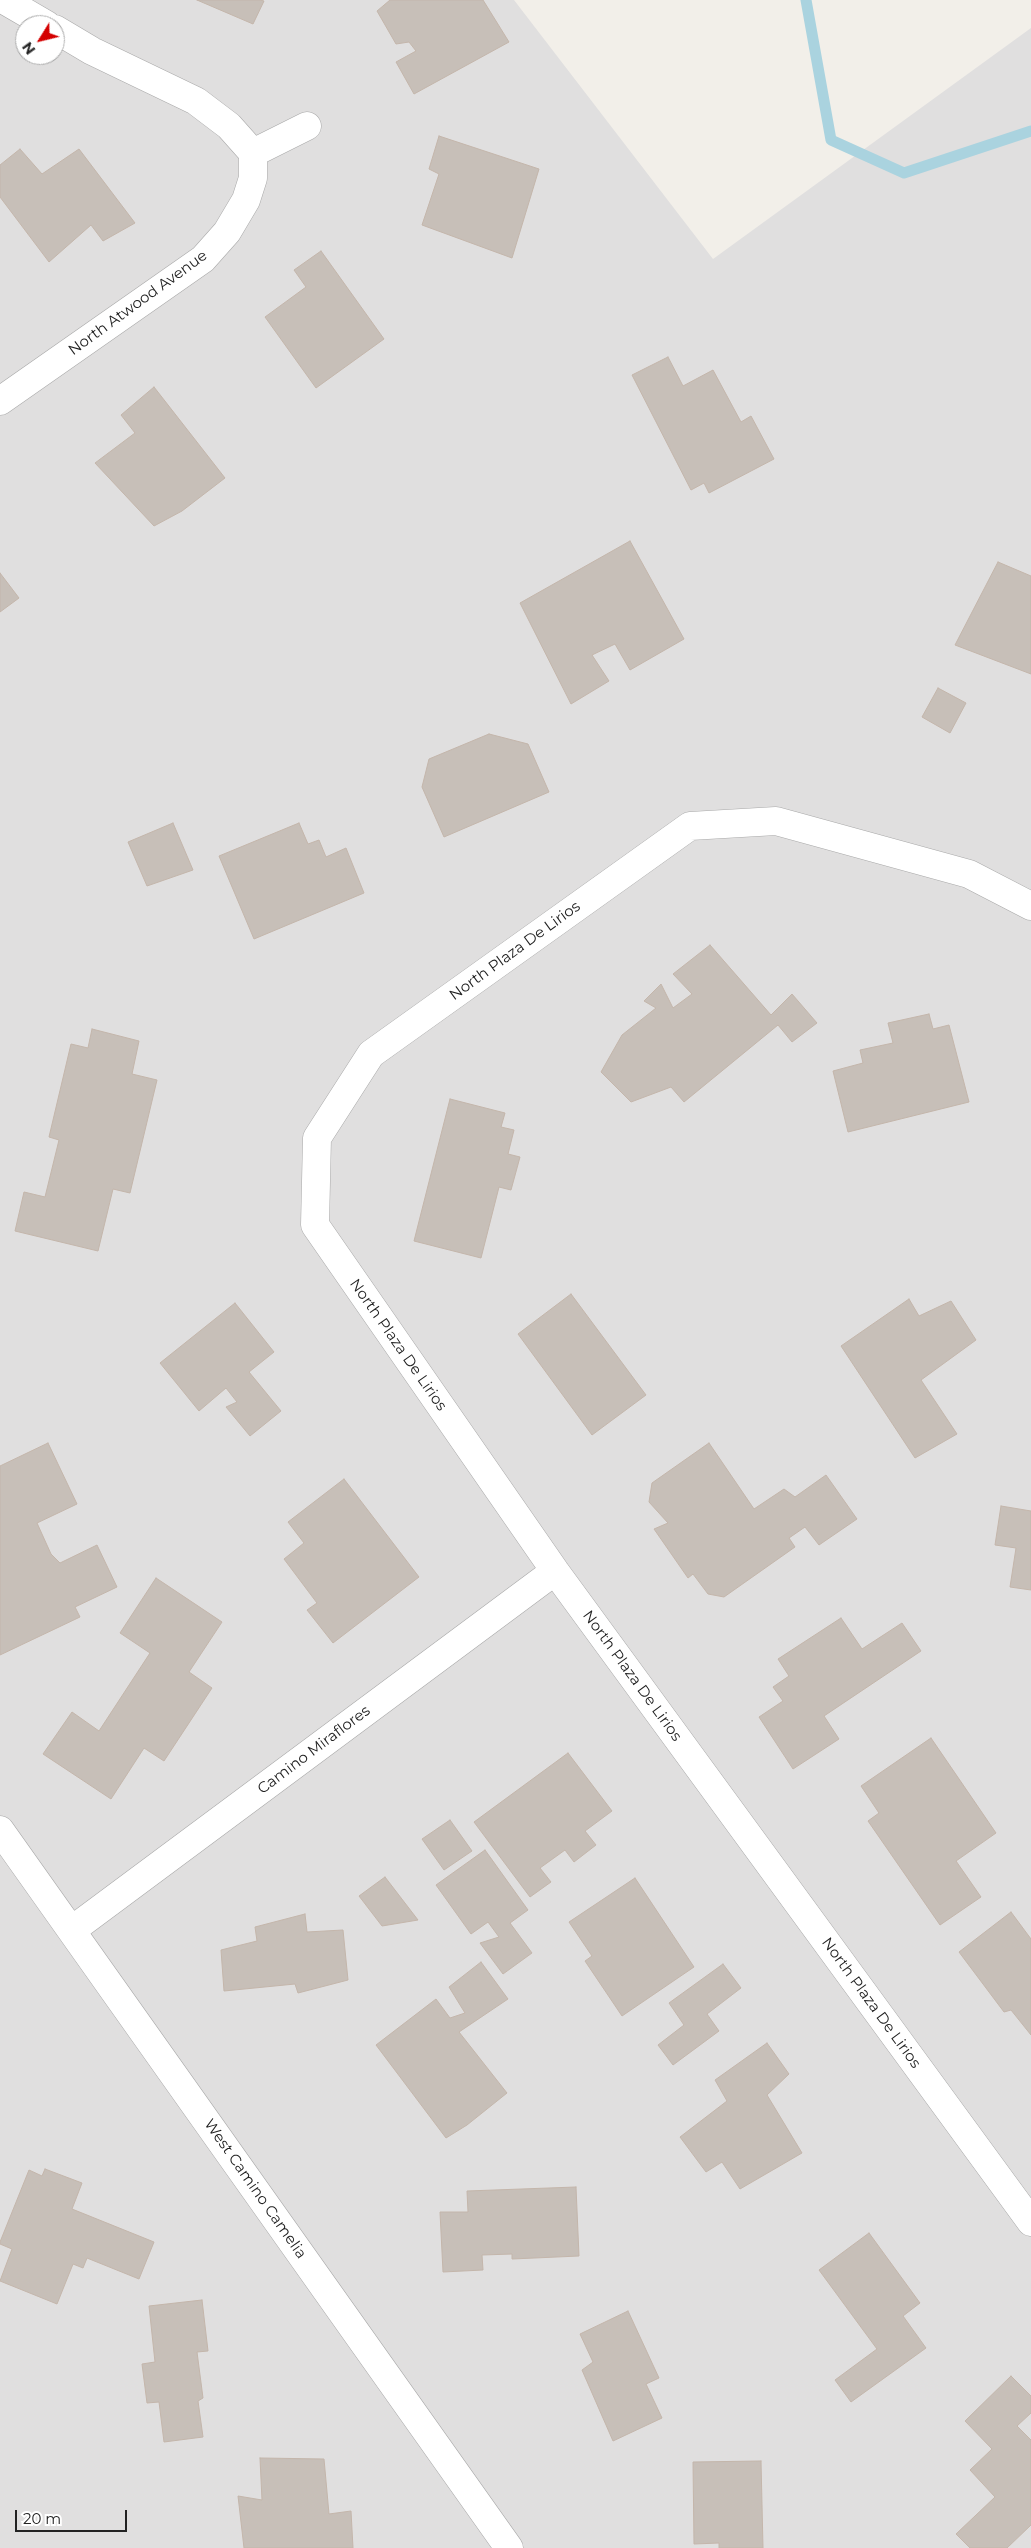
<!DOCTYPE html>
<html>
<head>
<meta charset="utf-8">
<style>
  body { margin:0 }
  #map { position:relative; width:1031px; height:2548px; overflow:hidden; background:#f2efe9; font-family:Montserrat,sans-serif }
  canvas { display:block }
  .north { position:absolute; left:15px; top:15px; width:50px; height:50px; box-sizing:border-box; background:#fff; border:1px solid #a7a7a7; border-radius:50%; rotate:234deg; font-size:14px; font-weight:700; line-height:20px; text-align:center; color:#222 }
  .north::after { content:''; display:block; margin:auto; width:18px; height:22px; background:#d40000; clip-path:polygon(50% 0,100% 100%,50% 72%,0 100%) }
  .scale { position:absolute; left:15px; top:2510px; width:112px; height:22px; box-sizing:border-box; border:2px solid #222; border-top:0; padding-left:6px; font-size:15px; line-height:18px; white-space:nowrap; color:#222; -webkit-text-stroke:4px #fff; paint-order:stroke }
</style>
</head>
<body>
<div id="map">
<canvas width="1031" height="2548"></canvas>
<div class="north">N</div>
<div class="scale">20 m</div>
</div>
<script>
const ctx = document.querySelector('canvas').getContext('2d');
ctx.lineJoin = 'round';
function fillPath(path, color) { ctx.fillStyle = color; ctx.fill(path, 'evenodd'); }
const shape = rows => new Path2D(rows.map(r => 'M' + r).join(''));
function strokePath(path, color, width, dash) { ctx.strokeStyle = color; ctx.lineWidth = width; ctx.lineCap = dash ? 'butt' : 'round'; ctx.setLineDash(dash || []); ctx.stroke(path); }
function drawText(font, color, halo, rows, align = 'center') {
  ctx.font = font + ' Montserrat,sans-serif'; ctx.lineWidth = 4; ctx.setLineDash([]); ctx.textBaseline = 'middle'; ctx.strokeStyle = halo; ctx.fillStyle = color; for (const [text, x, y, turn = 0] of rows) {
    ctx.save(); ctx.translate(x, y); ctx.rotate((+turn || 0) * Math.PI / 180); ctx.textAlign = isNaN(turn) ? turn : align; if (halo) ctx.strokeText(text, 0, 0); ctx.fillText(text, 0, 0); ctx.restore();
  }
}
fillPath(shape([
  [0,0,514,0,713,259,1031,28,1031,2548,0,2548],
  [25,25,55,25,55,55,25,55]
]), '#e0dfdf');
strokePath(shape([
  [806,0,831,140,904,173,1031,131]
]), '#aad3df', 11);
const building = shape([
  [197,0,260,0,264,1,253,24,197,0],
  [390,0,483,0,509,42,414,94,396,62,416,51,409,42,396,44,377,11,390,0],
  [439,136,539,169,512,258,422,225,439,174,429,169,439,136],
  [20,149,42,174,79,149,135,223,103,241,91,225,49,262,0,197,0,165,20,149],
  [321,251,384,339,316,388,265,317,306,287,294,270,321,251],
  [668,357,683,386,713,370,741,422,751,416,774,459,709,493,704,483,691,490,632,375,668,357],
  [154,387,225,478,182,511,154,526,95,463,135,433,121,415,154,387],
  [630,541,684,639,630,670,615,644,592,655,609,681,571,704,520,603,630,541],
  [998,562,1031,576,1031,674,955,645,998,562],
  [0,573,19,598,0,612,0,573],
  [938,688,966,703,950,733,922,717,938,688],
  [489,734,528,744,549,792,444,837,422,787,429,759,489,734],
  [173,823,193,870,147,886,128,842,173,823],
  [299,823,308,844,319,840,326,857,346,848,364,893,254,939,219,856,299,823],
  [710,945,771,1015,792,994,817,1023,792,1042,778,1025,684,1102,671,1087,631,1102,601,1072,622,1035,656,1008,644,1001,661,984,673,1008,692,994,673,974,710,945],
  [929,1014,933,1029,949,1025,969,1102,848,1132,833,1071,863,1063,860,1050,893,1043,888,1023,929,1014],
  [92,1029,139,1041,132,1074,157,1080,130,1193,113,1189,98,1251,15,1231,24,1192,45,1197,59,1140,49,1137,71,1044,88,1048,92,1029],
  [450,1099,505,1113,501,1127,514,1130,508,1154,520,1157,511,1190,499,1187,481,1258,414,1241,450,1099],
  [571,1294,646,1395,592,1435,518,1334,571,1294],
  [909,1299,919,1316,951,1301,976,1340,921,1380,957,1434,915,1458,841,1346,909,1299],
  [235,1303,274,1352,249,1372,281,1411,250,1436,226,1407,237,1402,226,1388,199,1411,160,1363,235,1303],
  [48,1443,77,1504,37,1523,51,1554,60,1563,97,1545,117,1587,75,1607,80,1617,0,1655,0,1466,48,1443],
  [709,1443,754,1509,784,1489,795,1497,826,1475,857,1519,819,1545,805,1527,789,1538,795,1547,724,1597,708,1594,693,1574,688,1578,654,1529,668,1523,649,1502,652,1483,709,1443],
  [344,1479,419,1577,333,1643,307,1610,317,1603,284,1559,304,1543,288,1522,344,1479],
  [1001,1506,1031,1511,1031,1590,1010,1587,1016,1548,995,1545,1001,1506],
  [156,1578,222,1622,189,1672,212,1688,164,1761,144,1748,111,1799,43,1754,72,1712,99,1731,150,1653,120,1633,156,1578],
  [841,1618,862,1649,902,1623,921,1651,824,1716,839,1739,793,1769,759,1717,783,1701,773,1687,789,1676,778,1659,841,1618],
  [931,1738,996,1833,956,1861,981,1897,940,1925,868,1821,879,1813,861,1786,931,1738],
  [568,1753,612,1811,585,1831,596,1845,574,1862,565,1850,540,1868,551,1882,530,1897,474,1822,568,1753],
  [450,1820,472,1851,444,1870,422,1839,450,1820],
  [485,1850,528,1910,510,1923,532,1953,503,1974,480,1943,499,1937,488,1922,471,1934,436,1885,485,1850],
  [385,1877,418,1920,382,1926,359,1896,385,1877],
  [635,1878,694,1967,622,2016,585,1961,592,1956,569,1922,635,1878],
  [1011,1912,1031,1939,1031,2035,1011,2010,1004,2012,959,1952,1011,1912],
  [305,1914,307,1932,343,1930,348,1980,298,1993,295,1984,224,1991,221,1950,257,1941,255,1927,305,1914],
  [481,1962,508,1999,459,2032,507,2093,467,2125,446,2138,376,2045,436,1999,450,2018,465,2013,449,1987,481,1962],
  [723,1964,741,1988,707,2014,719,2031,673,2065,658,2045,684,2025,669,2003,723,1964],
  [767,2043,789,2074,767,2095,802,2153,740,2189,722,2162,706,2172,680,2137,727,2101,715,2080,767,2043],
  [45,2169,82,2183,72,2209,154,2242,139,2279,87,2258,83,2268,73,2264,57,2304,0,2281,12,2249,0,2244,0,2242,29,2170,42,2176,45,2169],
  [576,2187,579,2256,512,2259,512,2254,482,2255,483,2270,443,2272,440,2212,468,2212,467,2191,576,2187],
  [869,2233,920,2303,903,2316,926,2348,851,2402,835,2380,877,2349,819,2270,869,2233],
  [202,2300,208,2351,197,2352,203,2398,198,2401,203,2437,164,2442,159,2402,147,2403,142,2364,155,2362,149,2306,202,2300],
  [628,2311,659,2378,646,2384,662,2418,613,2441,582,2370,593,2362,580,2334,628,2311],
  [1011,2376,1031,2396,1031,2413,1017,2426,1031,2440,1031,2525,1007,2548,970,2548,956,2534,995,2497,970,2470,992,2449,965,2421,1011,2376],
  [260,2458,324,2459,329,2514,351,2511,353,2548,244,2548,238,2496,262,2500,260,2458],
  [761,2461,763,2548,719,2548,719,2543,694,2544,693,2462,761,2461]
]);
fillPath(building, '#c7bfb8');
strokePath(building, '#c4b6ab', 1);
const street = shape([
  [4,0,47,25],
  [55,29,92,51,196,101,229,126,253,153],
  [253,153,307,126],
  [0,401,203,259,227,232,246,200,253,178,253,153],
  [1031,906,969,874,776,821,690,826,371,1054,317,1138,315,1225,555,1571,1031,2222],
  [0,1830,509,2548],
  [72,1930,555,1571]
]);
strokePath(street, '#a9a9a9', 29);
strokePath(street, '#fff', 28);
drawText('15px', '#222', '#fff', [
  ["North Atwood Avenue",138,303,-36],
  ["North Plaza De Lirios",515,951,-36],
  ["North Plaza De Lirios",398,1345,55],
  ["North Plaza De Lirios",632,1676,54],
  ["Camino Miraflores",314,1750,-37],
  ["North Plaza De Lirios",871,2003,54],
  ["West Camino Camelia",255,2189,55]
]);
</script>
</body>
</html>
